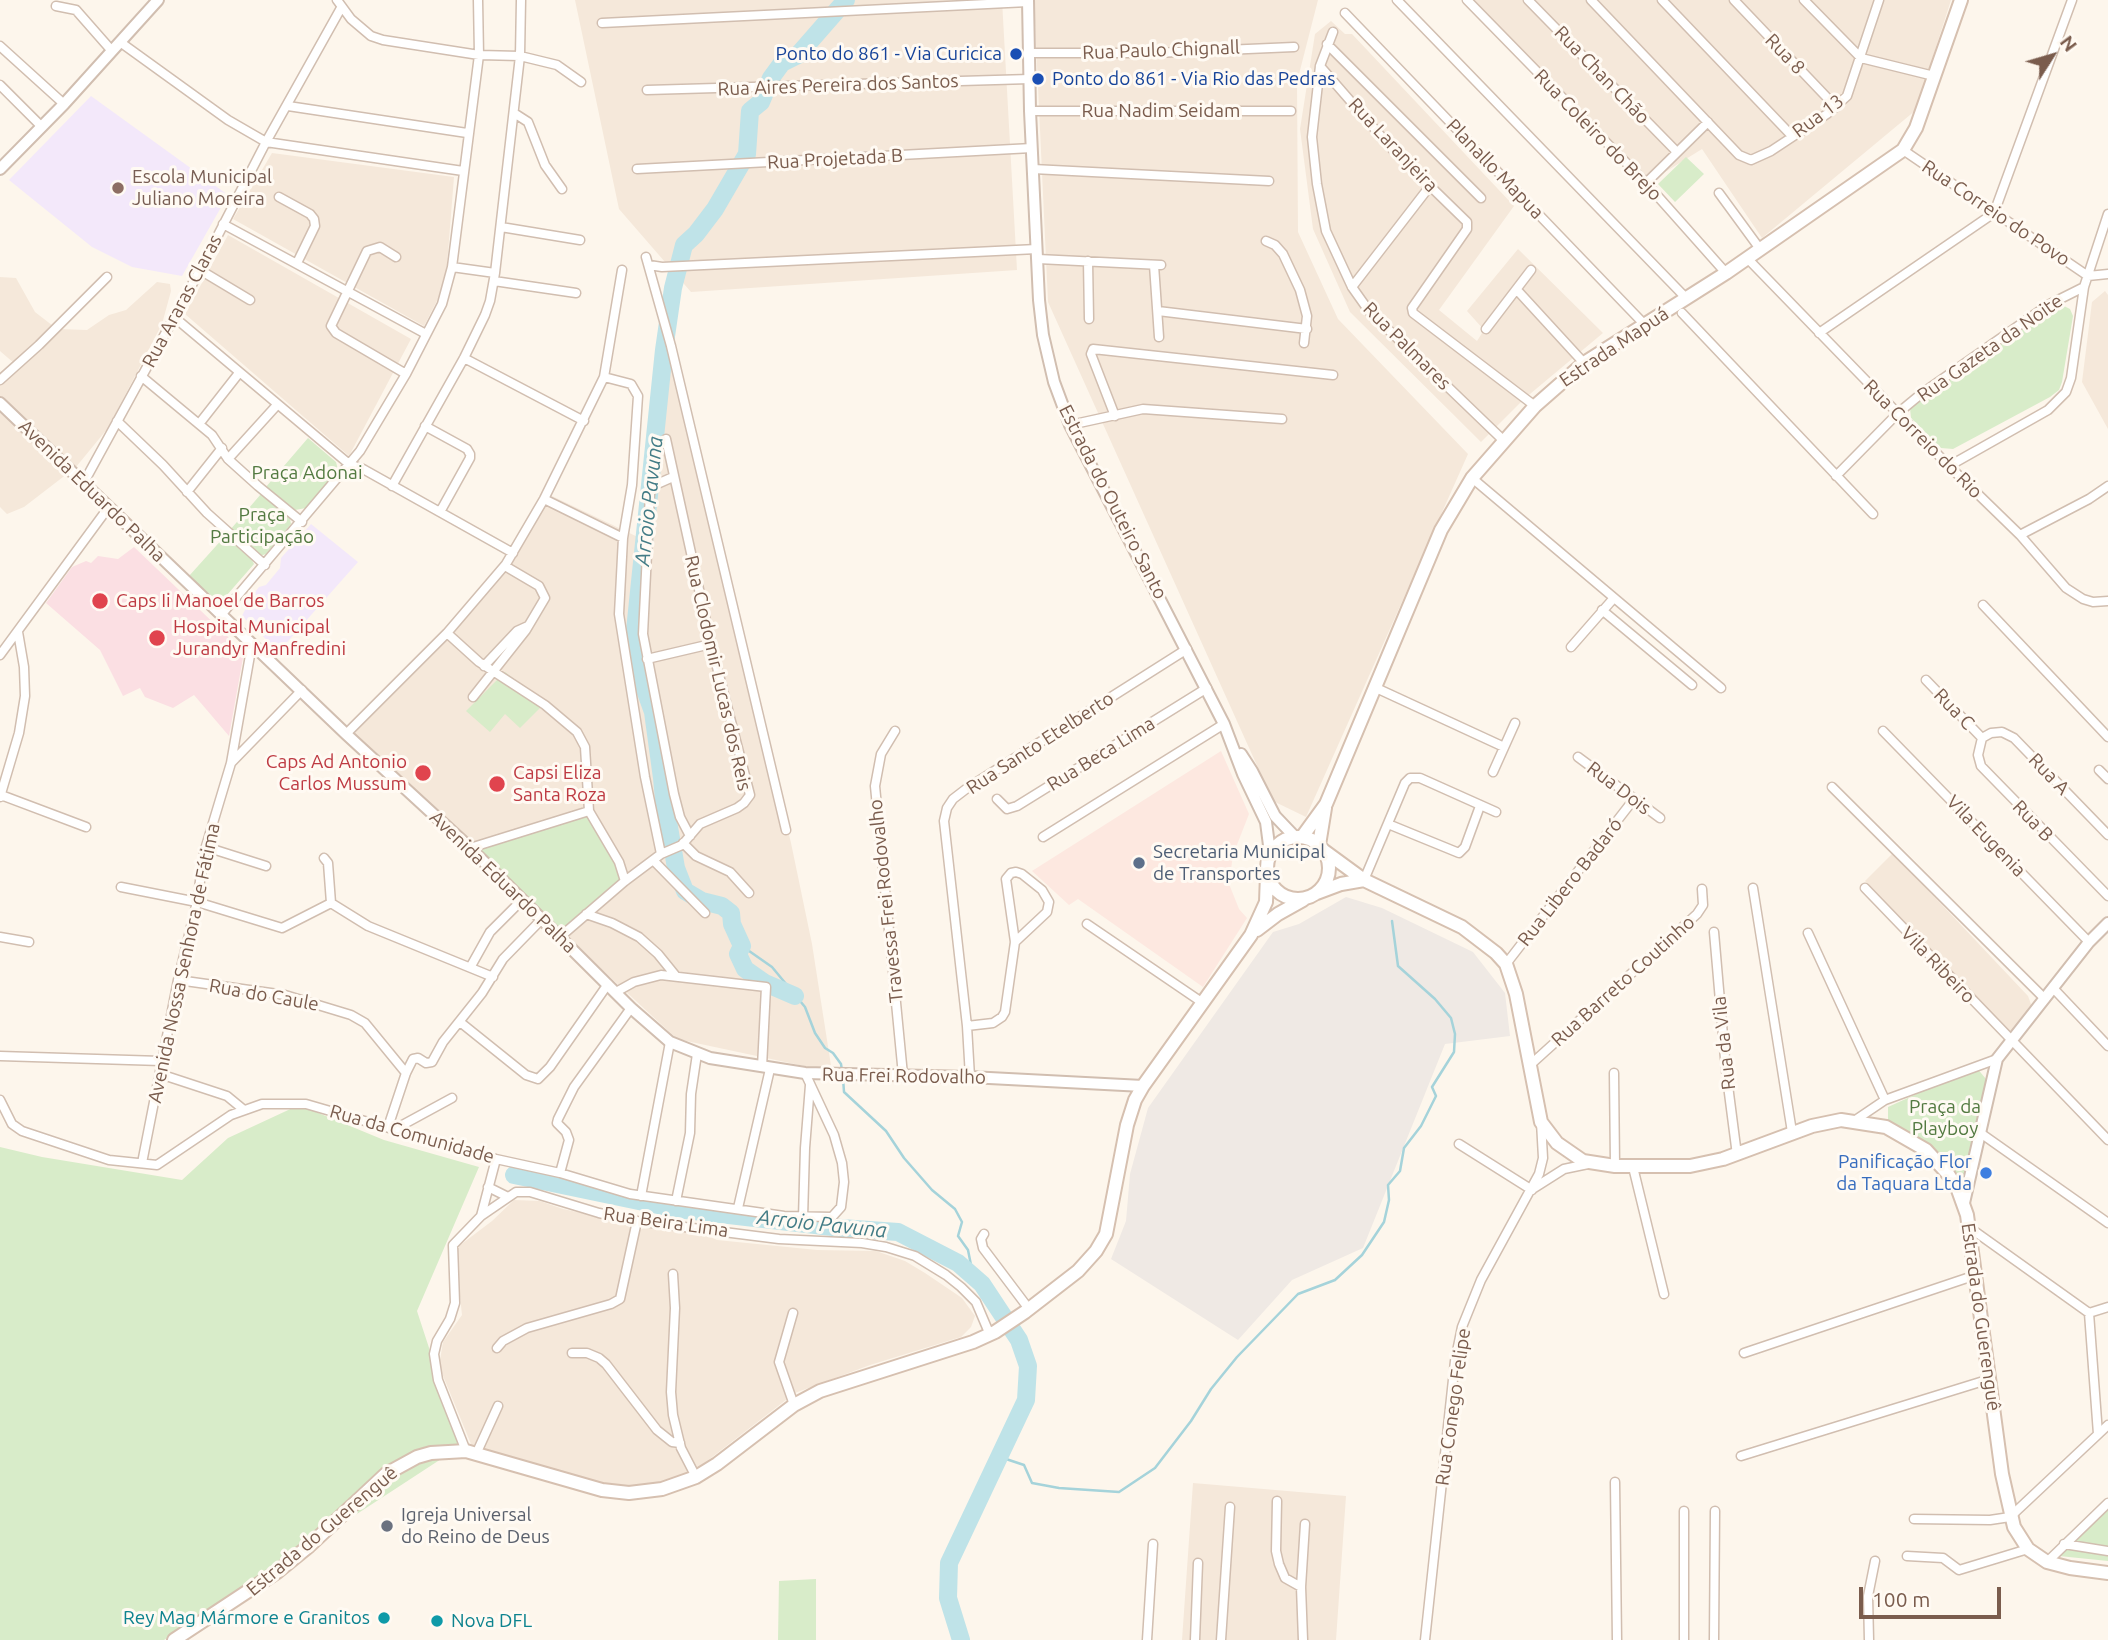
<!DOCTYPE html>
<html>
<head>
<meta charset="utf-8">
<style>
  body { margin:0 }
  #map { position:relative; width:2108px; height:1640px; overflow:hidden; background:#fdf6ec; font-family:Ubuntu,sans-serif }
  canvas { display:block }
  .north { position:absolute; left:2017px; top:21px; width:70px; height:70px; -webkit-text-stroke:5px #fffaf3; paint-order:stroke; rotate:53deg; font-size:19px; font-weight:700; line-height:28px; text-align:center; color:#7a5c4d }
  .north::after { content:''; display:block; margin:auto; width:24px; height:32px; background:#7a5c4d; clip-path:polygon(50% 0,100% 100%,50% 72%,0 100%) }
  .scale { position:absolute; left:1859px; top:1587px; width:142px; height:32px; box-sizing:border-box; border:4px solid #7a5c4d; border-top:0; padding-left:9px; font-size:21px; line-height:24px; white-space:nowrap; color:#7a5c4d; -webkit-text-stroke:5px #fffaf3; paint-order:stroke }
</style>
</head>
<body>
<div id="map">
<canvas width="2108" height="1640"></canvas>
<div class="north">N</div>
<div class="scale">100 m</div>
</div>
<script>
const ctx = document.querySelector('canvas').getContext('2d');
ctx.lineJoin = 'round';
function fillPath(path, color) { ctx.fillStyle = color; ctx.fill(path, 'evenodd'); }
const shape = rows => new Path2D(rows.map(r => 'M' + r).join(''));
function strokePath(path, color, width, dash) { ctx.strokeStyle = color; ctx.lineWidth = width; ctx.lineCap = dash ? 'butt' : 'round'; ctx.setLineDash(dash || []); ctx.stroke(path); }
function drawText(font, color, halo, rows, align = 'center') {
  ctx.font = font + ' Ubuntu,sans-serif'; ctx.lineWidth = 6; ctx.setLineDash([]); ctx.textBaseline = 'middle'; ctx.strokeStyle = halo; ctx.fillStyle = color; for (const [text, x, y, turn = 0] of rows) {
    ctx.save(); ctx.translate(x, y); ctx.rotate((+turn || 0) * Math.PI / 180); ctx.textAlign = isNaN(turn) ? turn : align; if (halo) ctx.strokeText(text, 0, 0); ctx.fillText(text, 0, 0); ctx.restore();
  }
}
fillPath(shape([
  [575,0,1002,0,1017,270,691,292,619,209],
  [1034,0,1318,0,1297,82,1298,232,1338,319,1468,454,1306,817,1273,801,1048,302],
  [1465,0,1951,0,1916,110,1762,238,1702,149,1649,182],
  [1331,21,1345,34,1352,34,1514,206,1439,310,1477,341,1484,330,1467,311,1518,249,1603,333,1524,399,1481,442,1350,312,1313,229,1300,129,1315,34],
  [272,153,454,177,447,265,441,293,424,326,233,219],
  [228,235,411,339,349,456,185,314],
  [0,277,16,278,35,312,57,329,87,330,109,315,126,310,157,282,170,284,171,291,162,324,108,428,76,467,24,507,7,514,0,507,0,382,15,364,0,351],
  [2105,291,2108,295,2108,429,2082,382,2092,302],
  [670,343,791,843,812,944,832,1072,677,1039,351,737,495,585,552,496,644,540],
  [1893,853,2028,996,2032,1007,2011,1035,1865,881],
  [514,1200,540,1201,563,1209,615,1220,638,1231,652,1224,692,1229,717,1240,817,1250,876,1251,905,1261,925,1273,962,1298,975,1316,971,1327,961,1337,870,1365,795,1393,698,1468,666,1483,631,1487,584,1480,525,1463,471,1444,439,1366,443,1342,462,1315,455,1249,492,1221],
  [1193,1483,1346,1496,1336,1640,1182,1640]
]), '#f5e8da');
fillPath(shape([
  [1221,751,1249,814,1233,855,1229,884,1239,909,1247,918,1203,987,1078,899,1069,905,1032,871]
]), '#fde8e0');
fillPath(shape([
  [1346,897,1382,908,1473,952,1505,993,1510,1036,1445,1044,1363,1248,1292,1280,1238,1340,1111,1259,1126,1221,1130,1174,1148,1108,1273,932,1299,924]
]), '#efe9e4');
fillPath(shape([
  [91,96,228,195,182,276,132,267,92,247,9,180],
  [311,524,358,562,281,649,274,647,242,616,252,596,259,587,266,585,280,568,281,558]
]), '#f3e8fa');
fillPath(shape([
  [134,547,244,652,229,736,194,695,173,708,145,697,140,688,123,696,100,650,46,603,72,567,86,561,91,563,98,556,118,559]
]), '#fbdfe3');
fillPath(shape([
  [1686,157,1704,174,1675,202,1658,184],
  [2062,305,2070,309,2073,316,2062,382,2059,390,2050,397,1953,449,1941,448,1911,418,1910,408,2053,307],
  [308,438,336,462,338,470,306,508,295,510,265,488],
  [261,494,290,519,291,524,266,554,260,556,230,530],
  [225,536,252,560,254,564,220,603,189,576],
  [505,672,545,703,520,728,505,714,490,732,466,711],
  [589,811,630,876,561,932,477,849],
  [1976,1067,1986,1079,1987,1086,1962,1194,1946,1168,1888,1127,1888,1107],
  [299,1105,384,1140,479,1167,417,1311,461,1446,164,1640,0,1640,0,1147,42,1157,182,1180,228,1138],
  [2108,1509,2108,1561,2059,1556],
  [816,1579,816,1640,778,1640,779,1581]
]), '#d8ecc9');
strokePath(shape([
  [742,946,772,967,805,1007,815,1033,825,1048,833,1053,841,1064,842,1071],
  [843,1078,844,1092,886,1131,904,1158,932,1190,955,1209,962,1222,958,1236,968,1250,972,1270,982,1284],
  [1000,1457,1024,1465,1032,1483,1059,1488,1119,1492,1155,1468,1191,1421,1211,1389,1237,1357,1298,1294,1335,1280,1362,1255,1384,1222,1389,1200,1388,1185,1400,1171,1404,1148,1421,1126,1436,1096,1432,1087,1454,1052,1455,1034,1451,1018,1435,999,1398,966,1392,921]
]), '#a5d3da', 2.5);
strokePath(shape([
  [795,996,765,983,745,969,738,954,742,946,732,924,731,913,722,906,702,901,685,891,676,868,668,821,662,806,664,800,662,778,653,712,644,687,634,640,664,350,673,288,684,245,696,234,715,209,747,154,750,111,761,102,771,78,782,63,798,55,846,0],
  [514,1175,677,1209,841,1228,898,1232,958,1263,982,1284,1019,1340,1028,1366,1026,1400,949,1563,948,1598,961,1640]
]), '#bfe3e8', 18);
const minor = shape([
  [337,0,351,19,371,36,383,40,479,55,520,56,557,65,581,82],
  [1397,0,1687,299],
  [1467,0,1646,183,1726,273],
  [1528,0,1676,151],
  [1591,0,1739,155,1751,160,1771,151,1827,114,1847,96,1879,0],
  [1662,0,1792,136],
  [1734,0,1836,107],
  [1804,0,1861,58,1934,76],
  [56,6,76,10,112,51],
  [1345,13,1645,325],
  [602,23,1028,2],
  [1333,32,1320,66,1312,137,1317,184,1326,231,1352,287,1369,311,1503,440],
  [120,42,228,120,266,142,463,171],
  [1327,44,1481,198],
  [0,46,64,104],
  [1029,53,1155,53,1294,47],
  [1320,66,1393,150,1467,222,1467,229,1412,308,1413,313,1535,406],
  [0,85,42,127],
  [647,90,1030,79],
  [288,106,467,133],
  [1030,111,1291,111],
  [514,113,528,122,545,165,562,189],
  [1903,150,2088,276],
  [637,169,1032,148],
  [1033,169,1269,181],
  [1646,183,1708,122],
  [1719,193,1760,249],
  [279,197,310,214,314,219,315,226,297,263],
  [223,224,426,334],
  [501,227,580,240],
  [1266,241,1275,245,1283,254,1300,290,1307,316,1304,343],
  [396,257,380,247,367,251,331,326,336,333,406,374],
  [646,257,671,346,786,830],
  [1747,258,1949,466,2020,535,2066,588,2083,599,2093,602,2108,601],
  [1038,259,1161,265],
  [1088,261,1089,319],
  [649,265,662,267,1037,249],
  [1154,265,1159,337],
  [452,267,495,273],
  [200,270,250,300],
  [2088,276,2108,274],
  [494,281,576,293],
  [1352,287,1430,186],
  [1517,290,1584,363],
  [1158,311,1307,329],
  [1682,313,1873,514],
  [174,317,349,464,363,469,513,553],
  [1486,329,1531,270],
  [1819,333,1994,213,2072,0],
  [464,358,584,421],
  [141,376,212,435,228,459,258,486,302,522],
  [604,377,631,384,638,396,632,485,623,538,619,614,645,777,661,854],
  [0,380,39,345,107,277],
  [1115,416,1091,354,1093,349,1333,375],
  [117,421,163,465,207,513,265,565],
  [199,424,239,373],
  [1070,425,1143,409,1282,419],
  [425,426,467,449,470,454,470,458,440,512],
  [228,459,277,405],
  [1949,466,2048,410,2066,392,2071,378,2084,287,2108,214],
  [1836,476,1898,413,1921,394,2048,305,2084,287],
  [673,477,655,485,650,493,643,634,674,794,680,817,690,836],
  [1472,478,1721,688],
  [83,484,200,270,266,142,341,8],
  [392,486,464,358,485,315,490,301,495,273,520,56,521,0],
  [187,492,222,448],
  [544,499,623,538],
  [2020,535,2089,499,2108,486],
  [1983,605,2108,737],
  [1602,610,1692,685],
  [222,614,360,451,406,374,442,304,452,267,479,55,478,0],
  [447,633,479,662,545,705,577,732,585,747,589,811,619,862,625,881],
  [1571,647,1613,599],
  [0,655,108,508],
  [647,659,711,644],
  [484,666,517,631,528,626],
  [1926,680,1982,738],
  [1374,687,1504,747],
  [473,697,526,630,545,598,539,586,505,566],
  [895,731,881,754,875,786,903,1075],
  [1883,731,2089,942],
  [346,734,447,633,506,564,544,499,604,377,622,270],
  [1982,738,1978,755,1981,766,2108,896],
  [1982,738,1991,733,2002,732,2014,738,2108,835],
  [1578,757,1660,818],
  [231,763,302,690],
  [2099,770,2108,779],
  [1493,772,1515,723],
  [1832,787,2045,999],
  [1,795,86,827],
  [0,797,19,733,25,696,24,667,18,632],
  [997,799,1007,809,1017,806,1207,688],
  [1388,824,1459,853,1465,847,1480,806],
  [1043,837,1224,724],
  [683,843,696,856,730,872,749,893],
  [206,847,266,866],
  [470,848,589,811],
  [324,858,328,863,331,903],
  [653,860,705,913],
  [1364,880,1405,783,1410,778,1420,778,1496,812],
  [121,887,197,902,282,928,331,903,368,926,493,977],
  [1753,888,1792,1132],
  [1865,888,2108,1140],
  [586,914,612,923,639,937,658,954,675,975],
  [1087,924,1203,1003],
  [1714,932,1726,1070,1737,1155],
  [1808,933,1885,1100],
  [0,937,29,942],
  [560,937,625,881,661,854,682,845,700,824,737,808,744,803,750,795,711,644,666,439],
  [1506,964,1634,799],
  [471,966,490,932,522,900],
  [178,980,285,995,351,1015,365,1023,406,1073],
  [2053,988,2108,1046],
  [616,992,634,982,661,975,766,987,762,1067],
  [460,1022,526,1075,538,1079,550,1067,608,984],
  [967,1026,993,1023,1002,1017,1005,1012,1015,942,1006,879,1011,873,1016,872,1022,874,1042,890,1049,902,1047,912,1015,942],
  [0,1056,161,1061],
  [1529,1066,1697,914,1703,905,1702,889],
  [1614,1073,1615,1166],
  [160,1074,227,1096,244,1110],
  [970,1077,967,1026,944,821,947,808,953,799,966,789,1187,649],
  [0,1100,12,1124,22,1131,109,1160,157,1165,231,1115,262,1104,306,1104,496,1159,560,1173,630,1194,784,1216,832,1217,841,1207,844,1182,842,1163,834,1135,805,1073],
  [1854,1121,1885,1100,1997,1059],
  [388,1127,406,1073,413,1059,418,1058,426,1063,432,1062,443,1042,482,993,503,959,542,919],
  [395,1129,452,1098],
  [1979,1132,2108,1223],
  [1459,1144,1532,1190],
  [142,1163,178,980,197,902,204,853,231,763,252,644],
  [1633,1167,1664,1294],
  [560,1173,569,1140,566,1132,557,1123,558,1119,574,1087,631,1008],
  [488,1187,508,1197],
  [1534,1188,1564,1169,1588,1164],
  [641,1196,670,1042],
  [676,1201,690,1133,691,1094,697,1054],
  [738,1208,770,1069],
  [481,1216,516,1192,530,1192,599,1213,637,1221,779,1239,862,1243,886,1247,915,1256,946,1275,961,1287,976,1302,990,1335],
  [803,1218,805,1148,810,1085],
  [1970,1228,2089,1313,2098,1434],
  [984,1234,981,1239,983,1248,1029,1309],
  [673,1274,675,1308,671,1392,673,1415,681,1448,696,1477],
  [793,1313,779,1362,794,1405],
  [2089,1313,2108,1307],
  [497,1348,503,1341,527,1328,611,1304,620,1299,637,1221],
  [572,1353,587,1353,599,1358,606,1364,657,1430,672,1442,680,1443],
  [1744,1353,1976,1275],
  [466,1451,438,1380,434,1354,437,1341,450,1319,455,1303,453,1245,481,1216,496,1159],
  [477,1452,498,1406],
  [1741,1456,1990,1379],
  [1615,1482,1617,1640],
  [1277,1501,1276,1551,1279,1564,1285,1578,1301,1587],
  [1684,1511,1684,1640],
  [1914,1519,1990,1520,2010,1517,2108,1425],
  [2064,1544,2108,1551],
  [1907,1556,1943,1558,1959,1570,2028,1549],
  [2047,1562,2108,1503],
  [1147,1640,1153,1544],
  [1195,1640,1198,1563],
  [1221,1640,1230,1507],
  [1303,1640,1301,1587,1305,1524],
  [1425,1640,1455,1361,1462,1327,1481,1280,1539,1174,1543,1158,1541,1122],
  [1714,1640,1715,1511],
  [1869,1640,1868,1596,1875,1561]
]);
const tertiary = shape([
  [1028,0,1030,111,1039,300,1043,335,1054,382,1070,425,1224,724,1243,774,1266,822,1270,853],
  [0,169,64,104,158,0],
  [0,403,346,734,470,848,631,1008,670,1042,710,1058,805,1073,970,1077,1143,1086],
  [1241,754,1252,771,1275,816,1295,837],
  [1964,1203,1997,1059,2089,942,2108,923]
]);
const secondary = shape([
  '1267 868a31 31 0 1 1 62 0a31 31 0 1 1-62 0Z',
  [1302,837,1326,804,1441,530,1472,478,1535,406,1584,363,1726,273,1903,150,1916,128,1961,0],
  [1319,845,1325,808],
  [1323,850,1364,880,1462,927,1496,953,1506,964,1516,994,1541,1122,1557,1143,1583,1161,1615,1166,1690,1166,1723,1159,1812,1126,1841,1120,1886,1127,1926,1150,1948,1174,1958,1190,1967,1215,2002,1474,2014,1527,2028,1549,2047,1562,2070,1568,2108,1573],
  [1317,893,1341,884,1364,880],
  [1257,930,1278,914,1303,900],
  [174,1640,277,1572,309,1546,386,1474,417,1457,431,1453,466,1451,602,1490,629,1493,662,1489,696,1477,717,1464,794,1405,820,1391,973,1342,995,1332,1025,1312,1078,1271,1096,1251,1106,1234,1127,1125,1135,1100,1143,1086,1251,935,1266,902,1267,874]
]);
strokePath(minor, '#d1beb0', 11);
strokePath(tertiary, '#d1beb0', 14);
strokePath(secondary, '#d6c0b0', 16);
strokePath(minor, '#fff', 8);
strokePath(tertiary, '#fff', 10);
strokePath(secondary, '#fff', 12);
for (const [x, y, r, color] of [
  [1016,54,7,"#1a4fb4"],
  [1038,79,7,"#1a4fb4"],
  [118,188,7,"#8d6e63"],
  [100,601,9,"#e0444e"],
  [157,638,9,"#e0444e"],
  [423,773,9,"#e0444e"],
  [497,784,9,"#e0444e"],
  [1139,863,7,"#5c6f8a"],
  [1986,1173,7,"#3f7fe0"],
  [387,1526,7,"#6b7280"],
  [384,1618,7,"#0f9aa8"],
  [437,1621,7,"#0f9aa8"]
]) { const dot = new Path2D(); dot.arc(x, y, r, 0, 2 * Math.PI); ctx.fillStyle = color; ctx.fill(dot); strokePath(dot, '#fffaf3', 2.5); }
drawText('19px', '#7a5c4d', '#fffaf3', [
  ["Rua Paulo Chignall",1161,50,-2],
  ["Rua 8",1785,54,46],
  ["Rua Chan Chão",1602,75,46],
  ["Rua Aires Pereira dos Santos",838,85,-2],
  ["Rua Nadim Seidam",1161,111],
  ["Rua 13",1818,116,-37],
  ["Rua Coleiro do Brejo",1598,135,46],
  ["Rua Laranjeira",1393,145,47],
  ["Rua Projetada B",835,159,-3],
  ["Planallo Mapua",1495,169,46],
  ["Rua Correio do Povo",1996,213,34],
  ["Rua Araras Claras",182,301,-62],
  ["Rua Palmares",1407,346,45],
  ["Estrada Mapuá",1614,347,-34],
  ["Rua Gazeta da Noite",1990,348,-35],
  ["Rua Correio do Rio",1923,439,45],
  ["Avenida Eduardo Palha",92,491,44],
  ["Estrada do Outeiro Santo",1113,502,63],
  ["Rua Clodomir Lucas dos Reis",718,673,77],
  ["Rua C",1954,709,46],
  ["Rua Santo Etelberto",1040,743,-33],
  ["Rua Beca Lima",1101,754,-32],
  ["Rua A",2049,774,46],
  ["Rua Dois",1619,788,37],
  ["Rua B",2033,821,46],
  ["Vila Eugenia",1986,836,46],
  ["Avenida Eduardo Palha",503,882,44],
  ["Rua Libero Badaró",1570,882,-52],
  ["Travessa Frei Rodovalho",886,901,-96],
  ["Avenida Nossa Senhora de Fátima",184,963,-78],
  ["Vila Ribeiro",1938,965,46],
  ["Rua Barreto Coutinho",1623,981,-42],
  ["Rua do Caule",264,995,10],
  ["Rua da Vila",1724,1043,-96],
  ["Rua Frei Rodovalho",904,1076,1],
  ["Rua da Comunidade",412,1134,16],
  ["Rua Beira Lima",666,1222,8],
  ["Estrada do Guerenguê",1981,1317,82],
  ["Rua Conego Felipe",1453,1407,-82],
  ["Estrada do Guerenguê",322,1531,-40]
]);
drawText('19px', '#164399', '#fffaf3', [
  ["Ponto do 861 - Via Curicica",1002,54],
  ["Ponto do 861 - Via Rio das Pedras",1052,79,"left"]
], 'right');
drawText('19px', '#785e54', '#fffaf3', [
  ["Escola Municipal",132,177],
  ["Juliano Moreira",132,199]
], 'left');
drawText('19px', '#537a41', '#fffaf3', [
  ["Praça Adonai",307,473],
  ["Praça",262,515],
  ["Participação",262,537],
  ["Praça da",1945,1107],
  ["Playboy",1945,1129]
]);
drawText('19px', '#be3a42', '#fffaf3', [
  ["Caps Ii Manoel de Barros",116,601],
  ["Hospital Municipal",173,627],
  ["Jurandyr Manfredini",173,649],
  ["Caps Ad Antonio",407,762,"right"],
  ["Carlos Mussum",407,784,"right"],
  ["Capsi Eliza",513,773],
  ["Santa Roza",513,795]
], 'left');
drawText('19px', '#4e5e75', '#fffaf3', [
  ["Secretaria Municipal",1153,852],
  ["de Transportes",1153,874]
], 'left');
drawText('19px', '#366cbe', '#fffaf3', [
  ["Panificação Flor",1972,1162],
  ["da Taquara Ltda",1972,1184]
], 'right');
drawText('19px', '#5b616d', '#fffaf3', [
  ["Igreja Universal",401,1515],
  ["do Reino de Deus",401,1537]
], 'left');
drawText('19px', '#0d838f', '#fffaf3', [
  ["Rey Mag Mármore e Granitos",370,1618],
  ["Nova DFL",451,1621,"left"]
], 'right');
drawText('italic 21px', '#437c86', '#fffaf3', [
  ["Arroio Pavuna",649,501,-84],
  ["Arroio Pavuna",822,1224,6]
]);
</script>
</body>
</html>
